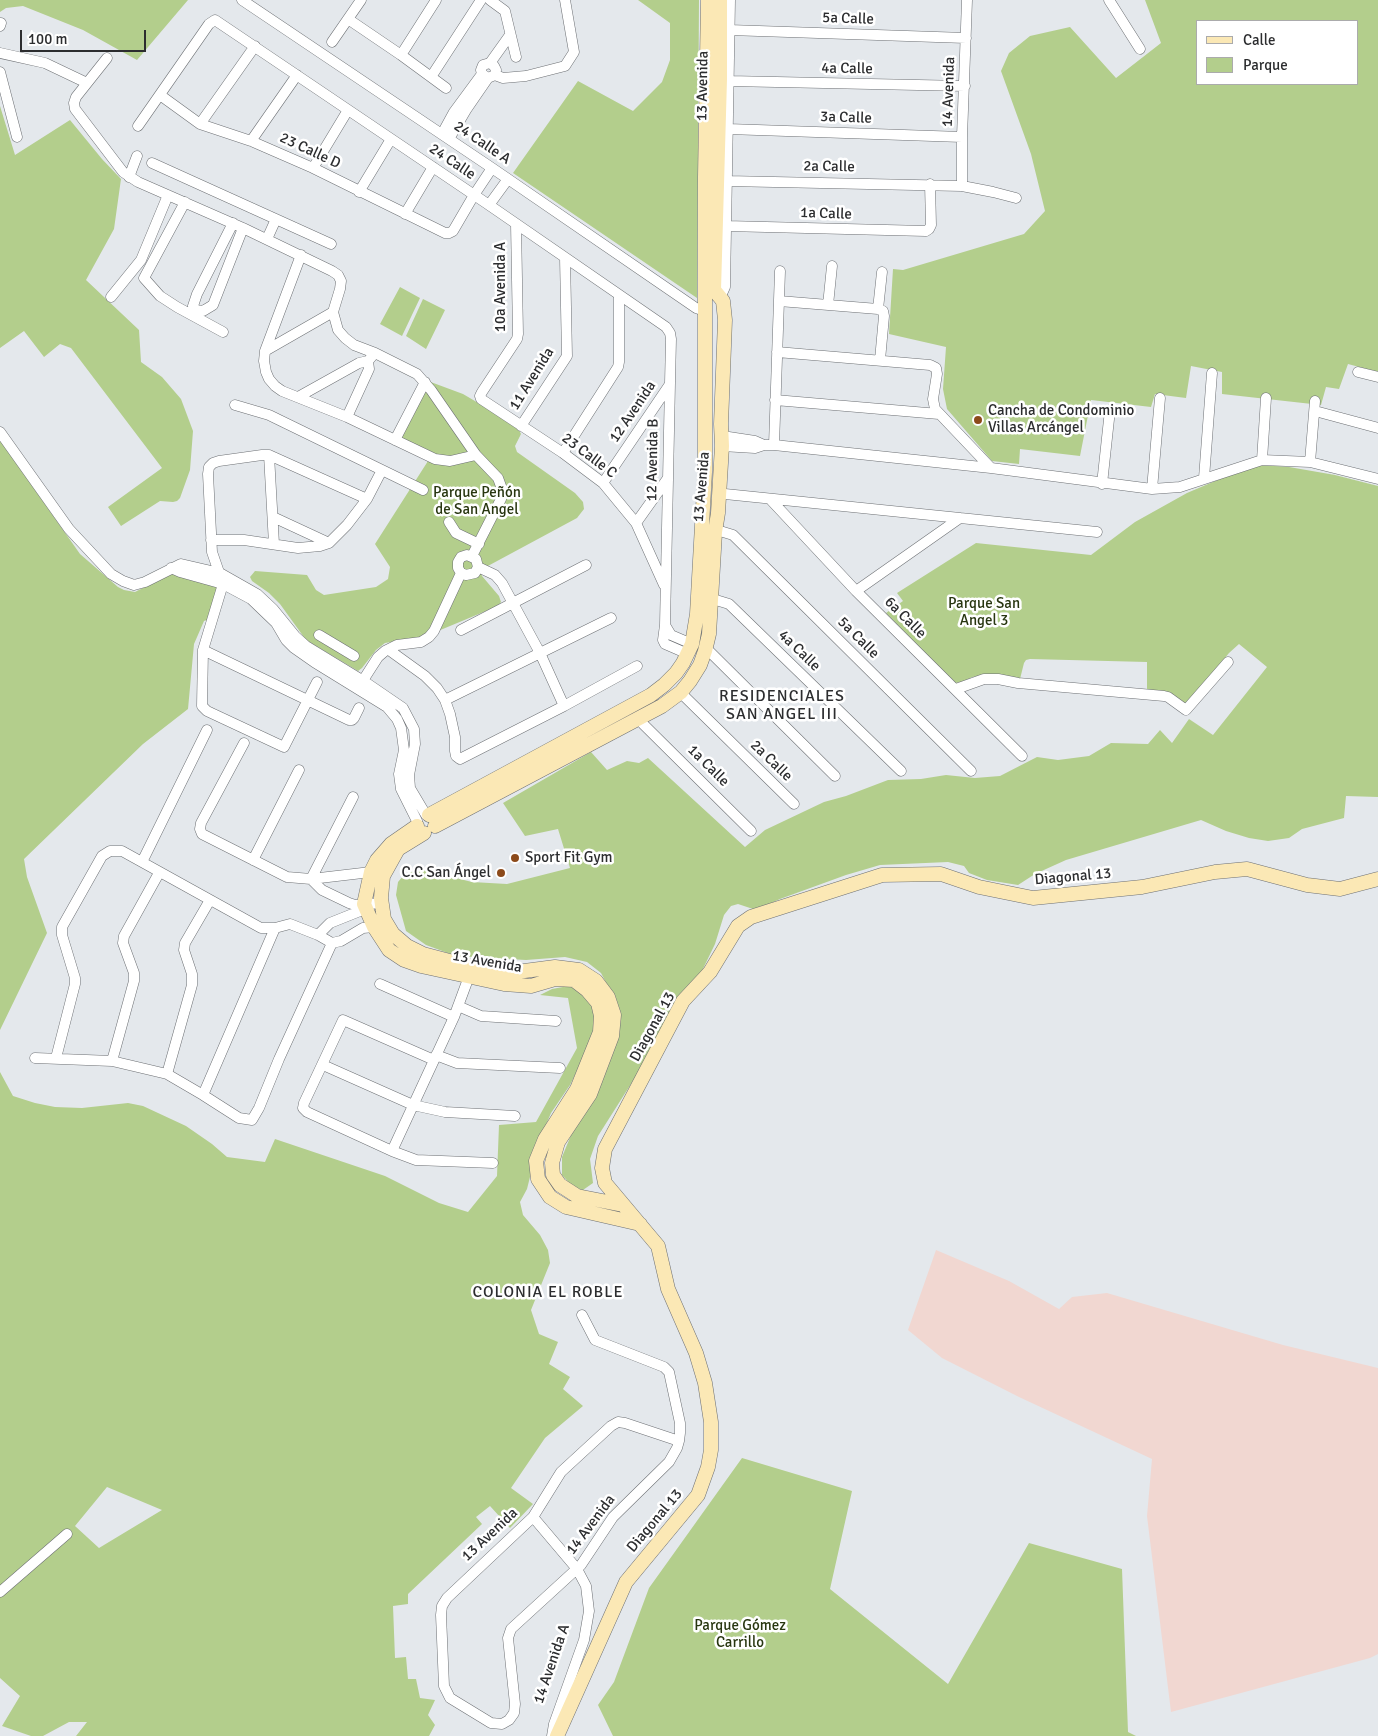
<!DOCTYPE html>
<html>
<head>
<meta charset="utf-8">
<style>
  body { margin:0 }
  #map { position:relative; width:1378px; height:1736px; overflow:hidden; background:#e4e8ec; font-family:Signika,sans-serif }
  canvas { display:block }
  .legend { position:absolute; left:1196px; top:20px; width:162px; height:65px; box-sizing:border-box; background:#fff; border:1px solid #ababac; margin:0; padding:6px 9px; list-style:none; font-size:15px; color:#2c2d2f }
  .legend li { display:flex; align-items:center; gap:10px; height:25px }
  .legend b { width:25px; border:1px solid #ababac }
  .scale { position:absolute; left:20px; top:30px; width:126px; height:22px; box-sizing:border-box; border:2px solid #2c2d2f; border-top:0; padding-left:6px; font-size:15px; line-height:18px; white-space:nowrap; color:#2c2d2f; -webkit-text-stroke:4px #fff; paint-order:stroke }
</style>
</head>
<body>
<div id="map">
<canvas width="1378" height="1736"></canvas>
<ul class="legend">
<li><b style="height:6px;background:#fbe8b5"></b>Calle</li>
<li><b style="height:14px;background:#b3ce8c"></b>Parque</li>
</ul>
<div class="scale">100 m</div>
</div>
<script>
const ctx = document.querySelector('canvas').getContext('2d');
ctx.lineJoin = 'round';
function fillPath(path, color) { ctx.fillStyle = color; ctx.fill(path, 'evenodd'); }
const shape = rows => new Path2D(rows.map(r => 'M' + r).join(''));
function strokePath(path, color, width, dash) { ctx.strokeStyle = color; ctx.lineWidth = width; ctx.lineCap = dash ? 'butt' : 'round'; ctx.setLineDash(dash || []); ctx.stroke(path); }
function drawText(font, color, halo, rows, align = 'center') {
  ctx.font = font + ' Signika,sans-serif'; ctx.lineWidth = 5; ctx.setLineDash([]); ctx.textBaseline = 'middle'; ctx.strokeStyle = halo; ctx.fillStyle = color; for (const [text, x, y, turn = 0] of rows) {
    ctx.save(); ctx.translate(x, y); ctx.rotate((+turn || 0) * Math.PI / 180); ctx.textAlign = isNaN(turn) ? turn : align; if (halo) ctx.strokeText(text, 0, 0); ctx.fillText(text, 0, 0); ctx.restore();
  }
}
fillPath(shape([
  [936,1250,1009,1281,1059,1309,1072,1297,1107,1293,1283,1345,1378,1368,1378,1654,1370,1658,1171,1712,1147,1516,1152,1459,1019,1397,942,1358,908,1330]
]), '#f1d7d1');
fillPath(shape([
  [0,0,188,0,137,60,83,30,23,6,6,8,0,12],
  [638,0,699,0,697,298,513,173,578,81,633,111,662,82,670,60,670,23],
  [1145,0,1378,0,1378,372,1348,364,1339,389,1326,387,1321,405,1222,394,1222,372,1191,366,1186,398,1155,394,1151,407,1091,400,1080,456,1020,449,1019,464,992,461,947,409,943,389,946,347,889,334,893,269,903,270,1024,234,1045,211,1031,154,1001,71,1009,53,1030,36,1070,27,1116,78,1161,43],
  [1197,21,1357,21,1357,84,1197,84],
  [0,106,15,155,70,120,102,159,121,179,114,229,86,280,139,330,141,362,162,377,181,399,193,431,190,470,180,498,177,501,173,502,160,501,121,526,108,507,162,468,71,348,60,344,44,357,24,331,0,348],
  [400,287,420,298,402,336,380,324],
  [423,299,445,310,426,349,406,336],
  [428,381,463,394,480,404,519,430,521,434,515,446,517,452,575,493,583,502,584,509,577,518,486,567,481,573,482,576,499,596,501,602,498,606,426,636,385,643,376,650,362,668,358,671,306,640,280,604,269,593,252,581,250,577,255,571,307,575,316,590,324,595,376,587,388,579,390,567,375,544,428,461,399,443],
  [0,440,80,554,118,587,124,590,135,592,174,572,219,584,207,620,204,621,194,644,188,709,143,744,24,859,27,877,47,933,0,1030],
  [1260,465,1289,467,1335,475,1378,486,1378,797,1346,796,1344,818,1302,829,1289,838,1268,841,1249,838,1226,831,1201,820,1066,860,1035,874,1018,885,987,880,969,873,964,866,948,862,880,865,846,875,780,899,756,910,738,904,731,906,724,915,715,944,700,975,598,1136,590,1159,593,1183,583,1190,573,1187,562,1175,562,1157,576,1123,612,994,601,973,587,962,565,957,526,960,456,956,426,945,406,931,396,895,398,882,404,875,420,869,472,882,507,884,570,868,558,829,525,836,503,803,591,752,607,770,627,761,639,763,648,758,745,847,765,830,824,802,846,796,888,780,921,779,946,775,975,778,1000,776,1037,757,1058,760,1089,756,1111,743,1148,744,1160,730,1172,743,1189,719,1213,735,1267,667,1239,644,1229,653,1185,706,1147,692,1147,662,1030,659,1026,660,1024,663,1020,679,993,675,972,677,963,682,955,683,886,613,903,601,897,593,976,543,1091,555,1135,522,1187,493,1234,473],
  [574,985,591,999,595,1019,594,1037,570,1085,551,1113,539,1141,527,1189,520,1202,523,1215,540,1235,548,1250,550,1263,531,1310,539,1334,558,1342,549,1364,570,1377,563,1389,583,1406,545,1438,511,1488,533,1504,510,1528,490,1506,476,1517,482,1524,408,1594,408,1604,393,1606,395,1658,406,1657,408,1679,416,1679,420,1698,435,1700,428,1715,435,1725,429,1736,76,1736,87,1722,69,1722,43,1736,31,1736,2,1726,20,1696,0,1678,0,1072,13,1096,35,1103,55,1107,82,1108,128,1103,143,1106,186,1126,212,1144,227,1157,265,1162,275,1139,385,1176,439,1203,468,1212,497,1176,499,1125,536,1122,577,1048,568,998,540,995,552,989],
  [107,1487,162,1510,99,1548,75,1526],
  [742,1458,852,1491,830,1589,948,1684,1029,1543,1122,1569,1128,1732,1136,1736,613,1736,598,1705,614,1682,649,1588]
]), '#b3ce8c');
const street = shape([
  [242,0,492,168,696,308,705,311],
  [490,0,505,11,516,57],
  [1109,0,1140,49],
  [348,19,401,55,446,88],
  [0,26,1,23],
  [729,30,966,38],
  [332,42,361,0],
  [0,53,45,63,87,83],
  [401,55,436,0],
  [107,58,76,97,74,103,75,109,123,172,138,182,243,228,332,271,338,275,341,281,340,289,333,312,338,330,345,338,354,345,375,353,417,374,431,390,476,455,498,478,502,489,501,499,472,556],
  [490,63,510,35],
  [0,72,17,137],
  [495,75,496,70,494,66,490,63,483,65,481,70,482,74,488,78,495,75,503,78,526,76,565,66,574,52,565,0],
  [431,77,481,0],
  [729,81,965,86],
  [160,95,200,124,251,141,313,168,445,233,449,233,453,231,474,195,492,168],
  [200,124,255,46],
  [138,126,209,24,215,20,489,205,666,327,670,333,671,339,670,383,665,625,663,640,665,644,688,654],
  [728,129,962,137],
  [442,134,454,112,482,74],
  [449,139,466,110,488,78],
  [251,141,297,75],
  [152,163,331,244],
  [313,168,348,110],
  [129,177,137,156],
  [727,181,962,186,993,192,1016,198],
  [962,186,962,137,967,0],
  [359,192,391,139],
  [185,202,144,278,160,296,177,307,223,332],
  [489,205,508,179],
  [405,214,433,167],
  [233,223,197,294,193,306,196,310,203,311,213,305,243,228],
  [516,224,518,334,517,339,482,392,480,396,481,399,563,453,603,483,636,523,664,585],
  [726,226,926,231,929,229,931,225,930,184],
  [267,239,276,219],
  [301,255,265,351,264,361,266,372,269,379,275,386,282,391,347,417,435,459,450,461,476,455],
  [111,297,141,260,168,195],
  [720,298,725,287,730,0],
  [779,301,878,309,883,311,884,316,880,360],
  [828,305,832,266],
  [878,309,882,272],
  [265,351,333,312],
  [777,352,930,365,936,368,937,374,933,399,935,409,991,468],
  [1358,372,1378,377],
  [298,397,359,363,368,361,375,353],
  [775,400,939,414],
  [235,405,269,415,423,490],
  [1315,411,1378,428],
  [347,417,369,369,368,361],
  [521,426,567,356,565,258],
  [0,432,69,529,111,574,123,581,134,585,145,582,181,564,220,573,257,594,273,609,295,636,306,646,365,682,403,708,414,729,415,744,409,775,410,788,426,815],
  [722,436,755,441,764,445],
  [395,440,425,382],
  [774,445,780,271],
  [722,446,755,448,764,445,774,445,991,468,1152,489,1180,487,1262,460,1310,462,1378,479],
  [563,453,618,367,619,362,619,295],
  [269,455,274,544],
  [1262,460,1266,398],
  [1310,462,1315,401],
  [1204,478,1212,373],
  [603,483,670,384],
  [1102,484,1110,410],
  [1152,489,1160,398],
  [725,494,1097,532],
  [770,499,856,591,1022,756],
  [273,517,329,543],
  [449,522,456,533,479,544],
  [636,523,668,478],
  [720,531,733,535,971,771],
  [211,540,244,540,298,548,320,546,329,543,347,525,367,499,382,470],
  [478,567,495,575,502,583,540,653,564,706],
  [171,568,180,572,223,584,251,599,276,623,286,640,294,648,314,662,387,707,397,719,401,728,404,750,399,774,401,789,417,821],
  [856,591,960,518],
  [716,600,729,604,901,771],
  [665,625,671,635,692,644],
  [461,630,586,565],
  [319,635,354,656],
  [203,650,349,720,352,720,354,718,359,708],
  [389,650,425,676,437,688,445,700,450,714,455,737,455,751,456,756,460,759,564,706,637,666],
  [710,652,835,776],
  [317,682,284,747,207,711,202,706,203,650,223,584,212,552,208,474,209,467,213,463,219,461,262,455,269,455,367,499],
  [360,685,378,657,385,651,397,645,421,642,429,637,434,631,461,573,458,568,458,562,461,557,467,555,476,559,478,567,475,573,466,575,461,573],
  [956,689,984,679,998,679,1018,683,1164,696,1168,697,1186,710,1228,662],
  [684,696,794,804],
  [445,700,611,618],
  [643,724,751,831],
  [244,743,201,823,200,829,202,834,287,877,311,879,371,872,375,873],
  [253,860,299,770],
  [142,862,207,730],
  [311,879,353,797],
  [311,879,322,890,349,903,355,905,382,903],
  [318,935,330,923,365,909],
  [380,984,454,1017],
  [458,1006,481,1016,556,1021],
  [436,1055,457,1063,560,1068],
  [35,1058,112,1061,167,1074,203,1095,239,1118,252,1120,259,1108,279,1059,332,943],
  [56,1058,75,984,75,978,62,935,62,927,102,856,110,851,122,851,261,928,275,928,290,924,318,935,332,943,341,941,363,928,374,927],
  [434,1060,343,1020,304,1103,303,1108,307,1112,392,1151,416,1160,493,1163],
  [112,1061,134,981,134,973,123,943,124,936,159,873],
  [323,1065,413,1105,445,1112,515,1116],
  [167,1074,192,985,192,974,184,950,185,943,210,900],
  [203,1095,275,928],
  [392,1151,454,1017,471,971],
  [582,1315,595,1340,664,1367,669,1372,680,1423,680,1433,679,1441,677,1448,669,1462,613,1517,581,1565,511,1629,508,1638,515,1704,514,1713,509,1720,502,1724,491,1723,450,1698,444,1686,441,1615,442,1606,447,1598,533,1517,561,1472,611,1426,618,1422,625,1423,679,1441],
  [533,1517,577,1569,586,1586,589,1611,584,1640,554,1724,552,1736],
  [0,1592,67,1534]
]);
const secondary = shape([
  [429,815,651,695,664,685,676,673,683,663,692,644,697,614,705,472,705,177,708,0],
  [417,826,391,844,377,860,371,872,364,904,374,927,389,950,404,960,421,966,504,984,531,986,555,979,574,980,587,990,598,1003,601,1016,600,1032,577,1089,545,1139,536,1161,538,1179,550,1197,566,1207,640,1224],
  [435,826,662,706,681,692,690,681,700,665,705,651,709,634,715,532,718,513,722,446,721,424,725,320,723,301,714,290,720,79,720,0],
  [424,833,398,849,383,876,381,898,384,919,393,934,407,946,423,954,472,967,509,973,555,967,579,970,596,981,608,997,614,1015,612,1036,590,1094,558,1142,552,1163,553,1175,560,1185,577,1196,623,1205],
  [557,1736,626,1582,698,1495,708,1467,711,1450,711,1422,705,1383,696,1353,668,1289,658,1246,605,1183,602,1168,605,1149,683,1001,710,972,738,926,751,917,882,875,941,874,979,887,1033,898,1142,887,1215,872,1247,869,1307,885,1340,889,1378,879]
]);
strokePath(street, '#6d7074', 11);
strokePath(secondary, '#6d7074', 15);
strokePath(street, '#fff', 10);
strokePath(secondary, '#fbe8b5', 14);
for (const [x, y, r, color] of [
  [978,420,5,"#8c4a1a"],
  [515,858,5,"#8c4a1a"],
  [501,873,5,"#8c4a1a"]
]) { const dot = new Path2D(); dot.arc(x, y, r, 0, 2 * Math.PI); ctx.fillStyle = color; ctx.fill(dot); strokePath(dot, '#fff', 2); }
drawText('15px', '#2c2d2f', '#fff', [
  ["5a Calle",848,19,2],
  ["4a Calle",847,69,1],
  ["13 Avenida",703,86,-89],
  ["14 Avenida",949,92,-88],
  ["3a Calle",846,118,2],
  ["24 Calle A",482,143,34],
  ["23 Calle D",310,151,25],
  ["24 Calle",452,162,34],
  ["2a Calle",829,167,1],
  ["1a Calle",826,214,2],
  ["10a Avenida A",501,287,-90],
  ["11 Avenida",532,379,-58],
  ["12 Avenida",633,412,-56],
  ["23 Calle C",589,456,37],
  ["12 Avenida B",653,460,-89],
  ["13 Avenida",702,487,-85],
  ["6a Calle",905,618,45],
  ["5a Calle",858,638,45],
  ["4a Calle",799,651,44],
  ["2a Calle",771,761,44],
  ["1a Calle",708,766,45],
  ["Diagonal 13",1073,877,-5],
  ["13 Avenida",487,962,10],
  ["Diagonal 13",653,1027,-61],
  ["Diagonal 13",655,1521,-50],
  ["14 Avenida",591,1525,-53],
  ["13 Avenida",490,1535,-43],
  ["14 Avenida A",552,1664,-71]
]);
drawText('15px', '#2c2d2f', '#fff', [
  ["Cancha de Condominio",988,411],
  ["Villas Arcángel",988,428],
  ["Sport Fit Gym",525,858],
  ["C.C San Ángel",491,873,"right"]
], 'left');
drawText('15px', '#283610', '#fff', [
  ["Parque Peñón",477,493],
  ["de San Angel",477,510],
  ["Parque San",984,604],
  ["Angel 3",984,621],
  ["Parque Gómez",740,1626],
  ["Carrillo",740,1643]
]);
ctx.letterSpacing = '1px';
drawText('16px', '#2c2d2f', '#fff', [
  ["RESIDENCIALES",782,697],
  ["SAN ANGEL III",782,715],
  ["COLONIA EL ROBLE",548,1293]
]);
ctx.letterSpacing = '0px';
</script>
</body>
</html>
